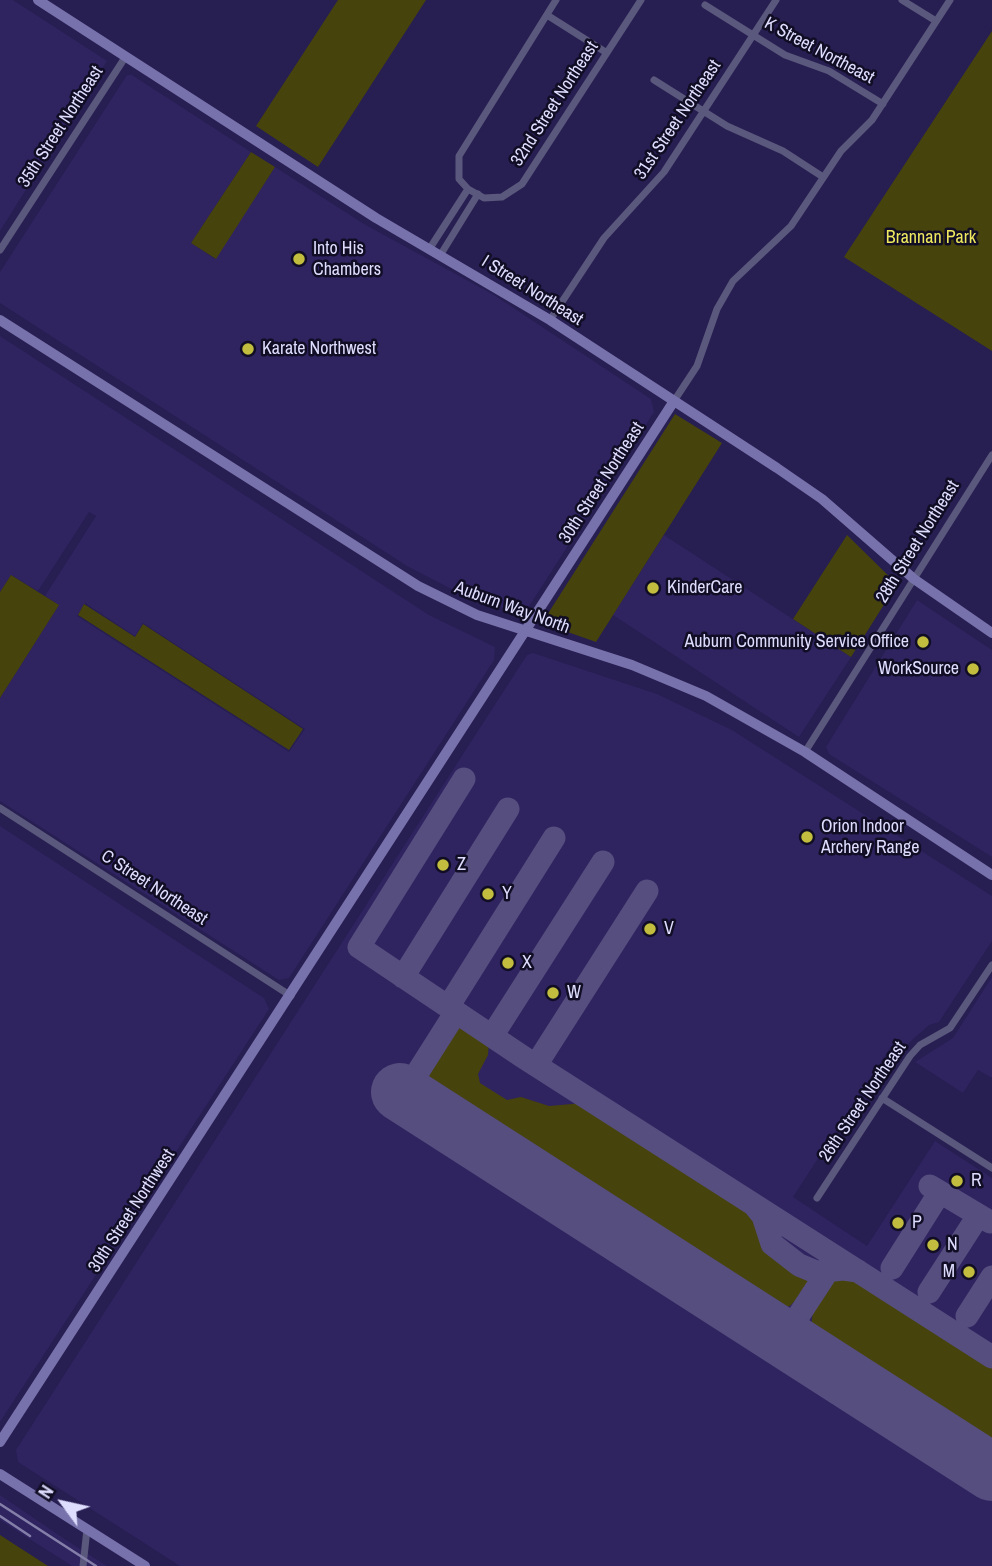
<!DOCTYPE html>
<html>
<head>
<meta charset="utf-8">
<style>
  body { margin:0 }
  #map { position:relative; width:992px; height:1566px; overflow:hidden; background:#271e52; font-family:"Archivo Narrow",sans-serif }
  canvas { display:block }
  .north { position:absolute; left:28px; top:1468px; width:70px; height:70px; -webkit-text-stroke:5px #100d24; paint-order:stroke; rotate:303deg; font-size:19px; font-weight:700; line-height:28px; text-align:center; color:#deddfe }
  .north::after { content:''; display:block; margin:auto; width:24px; height:32px; background:#deddfe; clip-path:polygon(50% 0,100% 100%,50% 72%,0 100%) }
</style>
</head>
<body>
<div id="map">
<canvas width="992" height="1566"></canvas>
<div class="north">N</div>
</div>
<script>
const ctx = document.querySelector('canvas').getContext('2d');
ctx.lineJoin = 'round';
function fillPath(path, color) { ctx.fillStyle = color; ctx.fill(path, 'evenodd'); }
const shape = rows => new Path2D(rows.map(r => 'M' + r).join(''));
function strokePath(path, color, width, dash) { ctx.strokeStyle = color; ctx.lineWidth = width; ctx.lineCap = dash ? 'butt' : 'round'; ctx.setLineDash(dash || []); ctx.stroke(path); }
function drawText(font, color, halo, rows, align = 'center') {
  ctx.font = font + ' "Archivo Narrow",sans-serif'; ctx.lineWidth = 5; ctx.setLineDash([]); ctx.textBaseline = 'middle'; ctx.strokeStyle = halo; ctx.fillStyle = color; for (const [text, x, y, turn = 0] of rows) {
    ctx.save(); ctx.translate(x, y); ctx.rotate((+turn || 0) * Math.PI / 180); ctx.textAlign = isNaN(turn) ? turn : align; if (halo) ctx.strokeText(text, 0, 0); ctx.fillText(text, 0, 0); ctx.restore();
  }
}
fillPath(shape([
  [0,0,13,0,107,61,0,231],
  [127,75,132,75,251,152,191,243,215,259,275,167,364,224,494,295,651,399,654,412,526,611,522,614,463,595,407,566,0,303,0,272],
  [0,336,429,615,495,647,494,660,289,978,279,980,0,801,0,698,59,605,45,596,96,516,89,512,38,591,11,575,0,592],
  [85,603,135,636,143,623,305,729,289,752,77,616],
  [664,535,851,657,799,737,613,615],
  [917,600,992,650,992,857,829,754,826,747],
  [533,653,657,694,732,730,992,896,992,941,939,1022,929,1025,900,1051,891,1046,793,1197,867,1246,935,1141,992,1178,992,1566,180,1566,18,1462,16,1450,465,751,527,655],
  [0,826,264,998,269,1009,0,1422],
  [992,977,992,1078,978,1070,963,1093,915,1062,953,1038],
  [0,1495,66,1540,107,1566,72,1566,0,1520]
]), '#2f2460');
fillPath(shape([
  [338,0,426,0,318,167,256,126],
  [992,31,992,351,844,257],
  [251,152,275,167,216,259,191,243],
  [675,414,722,443,596,642,542,623],
  [847,535,897,584,851,657,793,619],
  [11,575,59,605,0,698,0,592],
  [84,604,135,637,143,624,303,729,289,750,78,615],
  [460,1021,482,1032,489,1041,488,1055,478,1074,480,1083,507,1100,521,1097,549,1106,583,1103,651,1145,750,1208,755,1213,769,1251,810,1278,808,1287,790,1306,778,1309,769,1307,418,1083,442,1040],
  [850,1275,992,1366,992,1451,823,1342,811,1327,813,1311,830,1283,841,1276],
  [0,1535,48,1566,0,1566]
]), '#46430c');
strokePath(shape([
  [464,779,359,947,523,1057,992,1357],
  [403,977,508,809],
  [448,1007,554,838],
  [492,1036,603,862],
  [536,1065,647,891],
  [404,1094,456,1012],
  [930,1186,990,1222],
  [754,1205,763,1216,772,1244,799,1265,816,1272,843,1269,858,1271],
  [892,1268,940,1192],
  [929,1292,978,1216],
  [967,1316,992,1277],
  [784,1338,833,1263]
]), '#564e7e', 23);
strokePath(shape([
  [400,1092,992,1472]
]), '#564e7e', 58);
strokePath(shape([
  [556,0,459,156,459,179,468,189,484,198,502,197,522,184,641,0],
  [902,0,936,21],
  [705,5,785,55,829,71,883,104],
  [547,15,607,53],
  [654,80,727,126,783,151,823,177],
  [430,248,468,189],
  [0,250,126,56],
  [441,254,478,194],
  [550,320,604,238,664,172,776,0],
  [674,401,697,366,717,309,733,281,791,226,841,151,872,120,950,0],
  [805,752,992,455],
  [0,808,291,996],
  [882,1098,992,1168],
  [817,1198,910,1056,920,1045,950,1028,992,965],
  [83,1566,87,1529]
]), '#5a587c', 7);
strokePath(shape([
  [38,0,376,218,550,320,777,468,822,499,914,579,992,633],
  [0,320,418,586,477,615,632,665,706,696,805,752,992,875],
  [0,1442,674,401],
  [0,1474,145,1566]
]), '#7772ab', 10);
strokePath(shape([
  [0,1504,96,1566],
  [0,1516,30,1536]
]), '#847fa9', 2.5);
for (const [x, y, r, color] of [
  [299,259,7,"#c2bd3f"],
  [248,349,7,"#c2bd3f"],
  [653,588,7,"#c2bd3f"],
  [923,642,7,"#c2bd3f"],
  [973,669,7,"#c2bd3f"],
  [807,837,7,"#c2bd3f"],
  [443,865,7,"#c2bd3f"],
  [488,894,7,"#c2bd3f"],
  [650,929,7,"#c2bd3f"],
  [508,963,7,"#c2bd3f"],
  [553,993,7,"#c2bd3f"],
  [957,1181,7,"#c2bd3f"],
  [898,1223,7,"#c2bd3f"],
  [933,1245,7,"#c2bd3f"],
  [969,1272,7,"#c2bd3f"]
]) { const dot = new Path2D(); dot.arc(x, y, r, 0, 2 * Math.PI); ctx.fillStyle = color; ctx.fill(dot); strokePath(dot, '#100d24', 2.5); }
drawText('18px', '#deddfe', '#100d24', [
  ["K Street Northeast",819,51,28],
  ["32nd Street Northeast",555,104,-57],
  ["31st Street Northeast",678,120,-56],
  ["35th Street Northeast",61,127,-57],
  ["I Street Northeast",532,291,32],
  ["30th Street Northeast",602,483,-57],
  ["28th Street Northeast",918,542,-58],
  ["Auburn Way North",512,608,20],
  ["C Street Northeast",154,888,33],
  ["26th Street Northeast",863,1102,-56],
  ["30th Street Northwest",132,1211,-57]
]);
drawText('18px', '#eee95f', '#100d24', [
  ["Brannan Park",931,238]
]);
drawText('18px', '#deddfe', '#100d24', [
  ["Into His",313,249],
  ["Chambers",313,270],
  ["Karate Northwest",262,349],
  ["KinderCare",667,588],
  ["Auburn Community Service Office",909,642,"right"],
  ["WorkSource",959,669,"right"],
  ["Orion Indoor",821,827],
  ["Archery Range",821,848],
  ["Z",457,865],
  ["Y",502,894],
  ["V",664,929],
  ["X",522,963],
  ["W",567,993],
  ["R",971,1181],
  ["P",912,1223],
  ["N",947,1245],
  ["M",955,1272,"right"]
], 'left');
</script>
</body>
</html>
